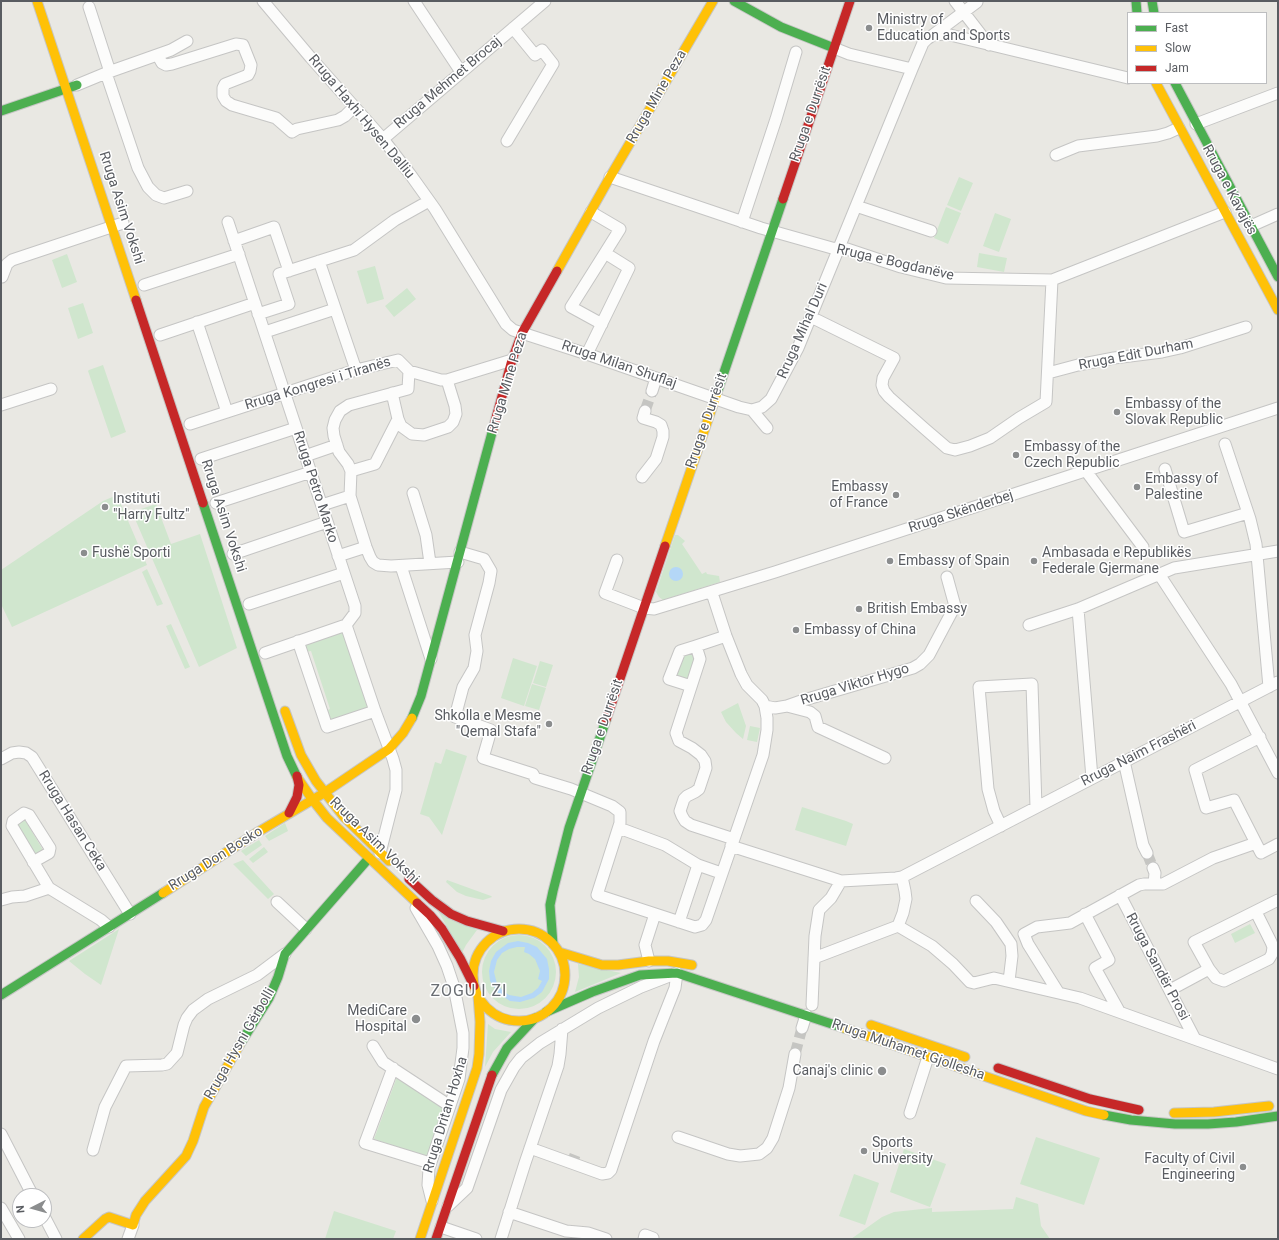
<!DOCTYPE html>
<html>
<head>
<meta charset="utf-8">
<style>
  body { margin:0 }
  #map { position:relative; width:1279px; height:1240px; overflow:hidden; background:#e9e8e3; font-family:Roboto,sans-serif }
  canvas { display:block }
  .frame { position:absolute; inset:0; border:2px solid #595c61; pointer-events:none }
  .legend { position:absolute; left:1127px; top:12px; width:140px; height:72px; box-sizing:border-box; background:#fff; border:1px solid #bdbec0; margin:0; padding:5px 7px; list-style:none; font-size:12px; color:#595c61 }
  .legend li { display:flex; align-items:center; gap:8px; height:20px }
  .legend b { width:20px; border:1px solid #bdbec0 }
  .north { position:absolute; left:12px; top:1188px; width:40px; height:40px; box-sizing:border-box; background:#fff; border:1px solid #bdbec0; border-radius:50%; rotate:264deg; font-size:11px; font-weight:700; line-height:16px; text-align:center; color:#595c61 }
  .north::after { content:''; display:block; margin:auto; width:14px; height:18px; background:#8b8d8e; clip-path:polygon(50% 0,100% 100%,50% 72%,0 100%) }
</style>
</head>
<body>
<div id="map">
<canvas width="1279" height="1240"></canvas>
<div class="frame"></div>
<ul class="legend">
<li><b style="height:5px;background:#4caf50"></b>Fast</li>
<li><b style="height:5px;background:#ffc107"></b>Slow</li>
<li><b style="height:5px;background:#c62828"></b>Jam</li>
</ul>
<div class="north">N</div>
</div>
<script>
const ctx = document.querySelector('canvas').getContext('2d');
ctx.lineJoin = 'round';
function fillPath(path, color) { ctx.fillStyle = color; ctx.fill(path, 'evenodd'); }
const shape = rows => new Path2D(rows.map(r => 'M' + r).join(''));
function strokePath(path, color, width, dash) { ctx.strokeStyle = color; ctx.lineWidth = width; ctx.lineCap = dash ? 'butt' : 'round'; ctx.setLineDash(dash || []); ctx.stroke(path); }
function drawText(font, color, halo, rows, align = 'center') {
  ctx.font = font + ' Roboto,sans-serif'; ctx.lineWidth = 3; ctx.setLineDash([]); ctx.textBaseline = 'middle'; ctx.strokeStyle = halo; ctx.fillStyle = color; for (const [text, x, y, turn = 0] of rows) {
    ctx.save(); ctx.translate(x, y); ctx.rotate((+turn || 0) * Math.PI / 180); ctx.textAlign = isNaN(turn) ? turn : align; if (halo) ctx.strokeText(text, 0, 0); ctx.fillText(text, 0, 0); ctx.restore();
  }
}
fillPath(shape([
  [959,177,973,183,961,211,947,205],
  [946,207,961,213,948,244,934,238],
  [995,213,1011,219,999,252,983,246],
  [979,253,1007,258,1004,272,977,267],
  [67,254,77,282,62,288,52,260],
  [375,266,384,299,367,304,357,271],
  [407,288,416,299,394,317,385,306],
  [83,303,93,333,78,339,68,308],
  [103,365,126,432,111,438,88,371,89,370],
  [117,495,147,565,12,627,1,604,1,570,103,501],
  [156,504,171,544,200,534,237,648,199,667,132,512],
  [675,535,678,535,685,541,682,544,702,574,706,572,707,574,719,576,720,582,663,600,659,597,656,592],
  [147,569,163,604,157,606,142,572],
  [171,624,190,667,185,669,166,626],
  [343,632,368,705,367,709,331,720,325,711,330,709,311,651,306,652,304,646,305,643],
  [693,653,695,659,688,679,677,675,684,655],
  [513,658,537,666,524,706,501,698],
  [540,661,553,665,546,687,533,683],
  [532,684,546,688,539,710,525,706],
  [738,703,746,726,743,739,736,733,726,722,721,712],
  [750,726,760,728,757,742,747,740],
  [446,749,467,756,442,835,429,817,420,814,435,762,441,764],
  [802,807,846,821,853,824,846,846,795,830],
  [25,816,27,818,25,820,43,850,47,849,34,856,16,825],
  [285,823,288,831,269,841,265,836],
  [259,840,262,845,246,856,241,851],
  [264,847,268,852,253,863,249,859],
  [243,860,274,894,268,899,233,864],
  [447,880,491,896,492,897,483,900,466,896,457,892,446,882],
  [438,911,477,930,466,945,462,953],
  [1250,924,1255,933,1235,943,1231,934],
  [119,929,101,985,85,974,69,961],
  '482 972a37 37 0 1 1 74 0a37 37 0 1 1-74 0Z',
  [578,964,621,973,575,992,579,977],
  [488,1024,495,1029,511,1032,493,1052,485,1067],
  [398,1074,445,1107,429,1158,374,1139],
  [1036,1137,1100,1158,1084,1205,1020,1184],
  [904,1149,946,1164,930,1207,890,1192],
  [854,1174,879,1183,865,1225,839,1216],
  [1016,1197,1038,1204,1041,1226,1050,1239,851,1239,882,1217,894,1212,932,1208,932,1212,1013,1209],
  [334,1211,396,1231,393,1239,325,1239]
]), '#d0e6ce');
fillPath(shape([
  '669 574a7 7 0 1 1 14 0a7 7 0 1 1-14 0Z',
  [518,941,528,943,537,947,547,959,549,969,549,979,542,992,534,998,520,1002,510,1001,498,993,490,981,489,971,491,961,496,952,508,943],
  [517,947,525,947,524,952,529,954,535,959,540,971,538,979,542,981,538,988,532,993,521,997,509,995,502,990,497,984,494,972,497,960,502,953,509,949]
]), '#b4d7f7');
strokePath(shape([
  [645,411,652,391],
  [1147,853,1153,868],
  [795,1054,802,1028],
  [572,1163,575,1155]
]), '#c5c5c2', 11, [11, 5.5]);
const street = shape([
  [263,1,311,58,383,139,410,174,435,209,506,324,513,330,522,333,587,354,739,407,752,410,762,407,771,399,798,348,912,69,923,43,927,39,933,35,946,34,1128,78],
  [414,1,461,72],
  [955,1,989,45],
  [89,7,110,72],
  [933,35,977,2],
  [834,48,849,54,912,69],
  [158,56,162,63,166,65,172,64,236,44,243,45,251,65,250,71,248,75,225,84,223,88,223,96,226,101,232,105,276,118,292,132,297,129,338,120,345,116,354,107],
  [106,73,138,168,148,187,156,195,164,198,187,191],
  [77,85,106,73,171,50,187,41],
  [1196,124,1278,93],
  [383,139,545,1],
  [507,141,553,64,542,50,535,55,513,28],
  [1056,155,1078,146,1157,136,1168,133,1179,128],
  [610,177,761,228,832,248,847,249,901,267,946,278,1052,280,1225,212],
  [856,206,931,231],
  [228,222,355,606,355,613,346,625],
  [742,222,776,119,796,52],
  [1251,226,1278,214],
  [234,241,274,227,289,271],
  [319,261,356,370],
  [2,277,7,264,12,260,123,223],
  [144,285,239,254],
  [258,314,289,304,279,274,354,250,395,220,429,201],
  [810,318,817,320,894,358,883,378,882,385,884,391,889,397,925,429,947,448,955,450,970,446,990,438,1019,418,1046,402,1052,280],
  [197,322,227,412],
  [602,324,571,307,605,253],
  [265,332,335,309],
  [160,335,255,303],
  [587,354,629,268,605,253,620,229,591,212],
  [409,371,408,389,349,405,340,411,335,420,333,428,334,436,339,452,348,464,351,471,350,496,366,547,370,557,373,562,378,565,391,566,458,562],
  [1048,373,1078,365,1114,358,1162,352,1180,348,1246,327],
  [652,391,656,378],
  [392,393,398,419,401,426,412,434,424,435,448,427,453,422,456,414,455,406,447,380],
  [1,405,51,389],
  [752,410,767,428],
  [190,424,356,370,398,360,409,371,441,380,447,380,512,360],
  [1225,444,1250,519,1256,544,1269,687],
  [305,456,337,445],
  [201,459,296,428],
  [1165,469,1184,532,1248,513],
  [351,471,375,464,398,419],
  [1086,471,1143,547],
  [642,477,656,459,663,437,663,431,661,425,656,422,643,418,645,411],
  [413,493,426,535,430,563],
  [216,503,311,472],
  [322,505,350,496],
  [460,552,484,559,491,571,489,583,475,635,477,651,474,668,463,687,455,717,491,730,483,758,533,774,535,778,571,789,612,806,620,812,620,823,597,895,695,927,702,925,706,920,763,755,767,730,767,718,765,706,762,700,747,685,741,674,726,636,712,593],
  [233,554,327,522],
  [338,556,366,547],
  [617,560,605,593,644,608,654,609,775,572,1278,408],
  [401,566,431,659],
  [1159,574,1231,684,1278,773],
  [249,604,344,573],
  [1078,609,1092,778],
  [346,625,375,711,393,759,396,770,396,790,380,853],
  [1029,625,1078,609,1174,568,1278,551],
  [726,636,696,646,700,659,676,733,679,741,692,748,701,755,705,761,706,768,699,789,695,792,687,796,684,799,680,811,682,816,685,821,691,825,734,839],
  [298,641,327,727,375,711],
  [265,653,346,625],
  [691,686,669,679,680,651,696,646],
  [765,706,775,708,787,706,804,700,913,668,920,664,929,655,955,606,947,577],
  [787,706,810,712,815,716,818,727,885,758],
  [1260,737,1195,770,1206,808,1234,800,1261,853,1278,844],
  [1,759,12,753,19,752,26,753,32,757,130,914],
  [1124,761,1143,845,1147,853],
  [1001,826,994,811,988,789,979,687,1032,684,1036,807],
  [619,828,665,845,698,865,721,873],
  [731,846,841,881,896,878,902,877,1278,682],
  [33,862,49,853,50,848,29,815,24,813,13,821,12,826,18,836,49,888],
  [1153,868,1155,873,1154,884],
  [1120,895,1195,1039],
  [1,900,12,897,25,896,49,888,101,920,109,927],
  [976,901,996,922,1011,944,1012,956,1009,981],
  [277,902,306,929],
  [416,908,438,946,447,966,454,987,463,1033,463,1048,459,1079,429,1168,428,1185,432,1201],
  [1085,914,1109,960,1095,968,1119,1011],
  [679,922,698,865],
  [898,926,932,946,953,964,970,982,974,983,994,978,1080,998,1278,1069],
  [898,926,903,913,906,899,905,891,902,877],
  [814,958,898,926],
  [649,961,645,945,655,914],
  [1209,969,1216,978,1224,981,1269,959,1272,954,1273,947,1271,942,1256,912],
  [1170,990,1209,969,1194,942,1278,900],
  [1058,992,1028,944,1024,934,1037,927,1070,923,1139,885,1144,884,1163,884,1213,858,1256,843],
  [812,1005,815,936,819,910,831,898,841,881],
  [802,1028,806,1015],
  [373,1046,383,1062,450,1106],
  [393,1068,365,1143,430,1163],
  [910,1113,928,1057],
  [1,1134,33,1196],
  [678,1137,728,1154,740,1156,759,1154,767,1148,773,1138,789,1088,795,1054],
  [93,1150,105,1107,126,1066,162,1065,167,1064,177,1053,184,1025,187,1018,193,1010,208,999,257,975,285,954],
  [448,1206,467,1188,501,1090,514,1067,521,1058,540,1043,598,1008,641,987,677,973,675,988,654,1041,611,1170,608,1173,602,1174,530,1148],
  [1,1208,19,1239],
  [509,1212,566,1231,588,1233,606,1239],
  [44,1216,56,1239],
  [441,1227,476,1239],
  [128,1239,133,1225],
  [501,1239,525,1163,558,1066,560,1054,562,1029],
  [644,1239,645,1235,653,1238]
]);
const fast = shape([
  [734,1,781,27,834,48],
  [1136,1,1137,13],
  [1152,1,1154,13],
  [1175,83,1278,277],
  [1,111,77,85],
  [717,393,783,199],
  [203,503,287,756,297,777],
  [412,718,421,696,493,429],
  [553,944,550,905,553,891,569,828,606,720],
  [1,995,163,893],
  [546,1012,592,992,640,975,677,973,844,1028],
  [240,1044,269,998,278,977,285,954,369,858],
  [492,1075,507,1048,535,1018],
  [1104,1115,1131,1120,1175,1124,1208,1124,1236,1122,1278,1116]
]);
const slow = shape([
  [37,1,136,300],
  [1156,83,1278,310],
  [557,271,610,177,713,1],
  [665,546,717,393],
  [285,711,301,755,316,781,344,817,389,861],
  [297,777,312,799,327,818,417,903],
  [163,893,258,832,324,793,389,749,403,733,412,718],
  '473 975a46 46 0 1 1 92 0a46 46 0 1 1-92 0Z',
  [559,952,602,965,618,965,649,961,668,961,692,965],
  [871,1025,965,1057],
  [844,1028,1086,1111,1104,1115],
  [1174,1113,1214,1112,1269,1106],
  [83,1239,105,1219,109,1217,133,1225,136,1215,145,1201,186,1156,193,1141,204,1107,240,1044],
  [420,1239,477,1068,479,1054,480,1022,478,996]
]);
const jam = shape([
  [783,199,850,1],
  [136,300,203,503],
  [493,429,512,360,522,333,557,271],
  [606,720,665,546],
  [289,813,297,797,299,785,297,776],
  [409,879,432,900,451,914,467,921,503,931],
  [417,903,430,915,442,929,460,958,474,986],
  [998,1068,1090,1099,1139,1110],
  [436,1239,492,1075]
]);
strokePath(street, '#c5c5c4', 13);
strokePath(fast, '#c6c6c5', 11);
strokePath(slow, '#c6c6c5', 11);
strokePath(jam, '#c6c6c5', 11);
strokePath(street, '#fcfcfb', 11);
strokePath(fast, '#4caf50', 9);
strokePath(slow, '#ffc107', 9);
strokePath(jam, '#c62828', 9);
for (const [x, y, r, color] of [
  [869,28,4,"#8b8d8e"],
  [1117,412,4,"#8b8d8e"],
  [1016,455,4,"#8b8d8e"],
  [1137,487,4,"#8b8d8e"],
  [896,495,4,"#8b8d8e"],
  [105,507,4,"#8b8d8e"],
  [84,553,4,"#8b8d8e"],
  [890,561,4,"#8b8d8e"],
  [1034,561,4,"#8b8d8e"],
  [859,609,4,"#8b8d8e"],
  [796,630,4,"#8b8d8e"],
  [549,724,4,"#8b8d8e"],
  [416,1019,5,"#8b8d8e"],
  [882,1071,5,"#8b8d8e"],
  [864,1151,4,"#8b8d8e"],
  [1243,1167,4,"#8b8d8e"]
]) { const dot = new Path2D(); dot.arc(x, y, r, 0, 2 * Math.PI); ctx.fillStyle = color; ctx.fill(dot); strokePath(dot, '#fff', 1.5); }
drawText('14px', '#595c61', '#fff', [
  ["Ministry of",877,20],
  ["Education and Sports",877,36],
  ["Embassy of the",1125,404],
  ["Slovak Republic",1125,420],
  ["Embassy of the",1024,447],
  ["Czech Republic",1024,463],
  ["Embassy of",1145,479],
  ["Palestine",1145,495],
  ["Embassy",888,487,"right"],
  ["of France",888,503,"right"],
  ["Instituti",113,499],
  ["\"Harry Fultz\"",113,515],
  ["Fushë Sporti",92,553],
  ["Ambasada e Republikës",1042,553],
  ["Federale Gjermane",1042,569],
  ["Embassy of Spain",898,561],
  ["British Embassy",867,609],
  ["Embassy of China",804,630],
  ["Shkolla e Mesme",541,716,"right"],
  ["\"Qemal Stafa\"",541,732,"right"],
  ["MediCare",407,1011,"right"],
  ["Hospital",407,1027,"right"],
  ["Canaj's clinic",873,1071,"right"],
  ["Sports",872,1143],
  ["University",872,1159],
  ["Faculty of Civil",1235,1159,"right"],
  ["Engineering",1235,1175,"right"]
], 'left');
drawText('14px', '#595c61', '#fff', [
  ["Rruga Mehmet Brocaj",448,83,-40],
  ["Rruga Mine Peza",657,97,-60],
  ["Rruga e Durrësit",811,114,-71],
  ["Rruga Haxhi Hysen Dalliu",361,117,50],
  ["Rruga e Kavajës",1229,190,62],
  ["Rruga Asim Vokshi",121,208,72],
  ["Rruga e Bogdanëve",895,263,13],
  ["Rruga Mihal Duri",803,331,-66],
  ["Rruga Edit Durham",1136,355,-11],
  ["Rruga Milan Shuflaj",619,365,19],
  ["Rruga Mine Peza",508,383,-73],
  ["Rruga Kongresi i Tiranës",318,384,-17],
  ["Rruga e Durrësit",707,421,-71],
  ["Rruga Petro Marko",315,487,72],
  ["Rruga Skënderbej",961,512,-18],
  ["Rruga Asim Vokshi",223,516,72],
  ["Rruga Viktor Hygo",855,685,-17],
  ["Rruga e Durrësit",603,727,-71],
  ["Rruga Naim Frashëri",1139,754,-27],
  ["Rruga Hasan Ceka",72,821,58],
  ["Rruga Asim Vokshi",374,841,44],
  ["Rruga Don Bosko",216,859,-32],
  ["Rruga Sandër Prosi",1157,967,62],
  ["Rruga Hysni Gërbolli",240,1044,-60],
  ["Rruga Muhamet Gjollesha",908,1050,19],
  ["Rruga Dritan Hoxha",446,1115,-73]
]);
ctx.letterSpacing = '1px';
drawText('16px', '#6a6e73', '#fff', [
  ["ZOGU I ZI",469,992]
]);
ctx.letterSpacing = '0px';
</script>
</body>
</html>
